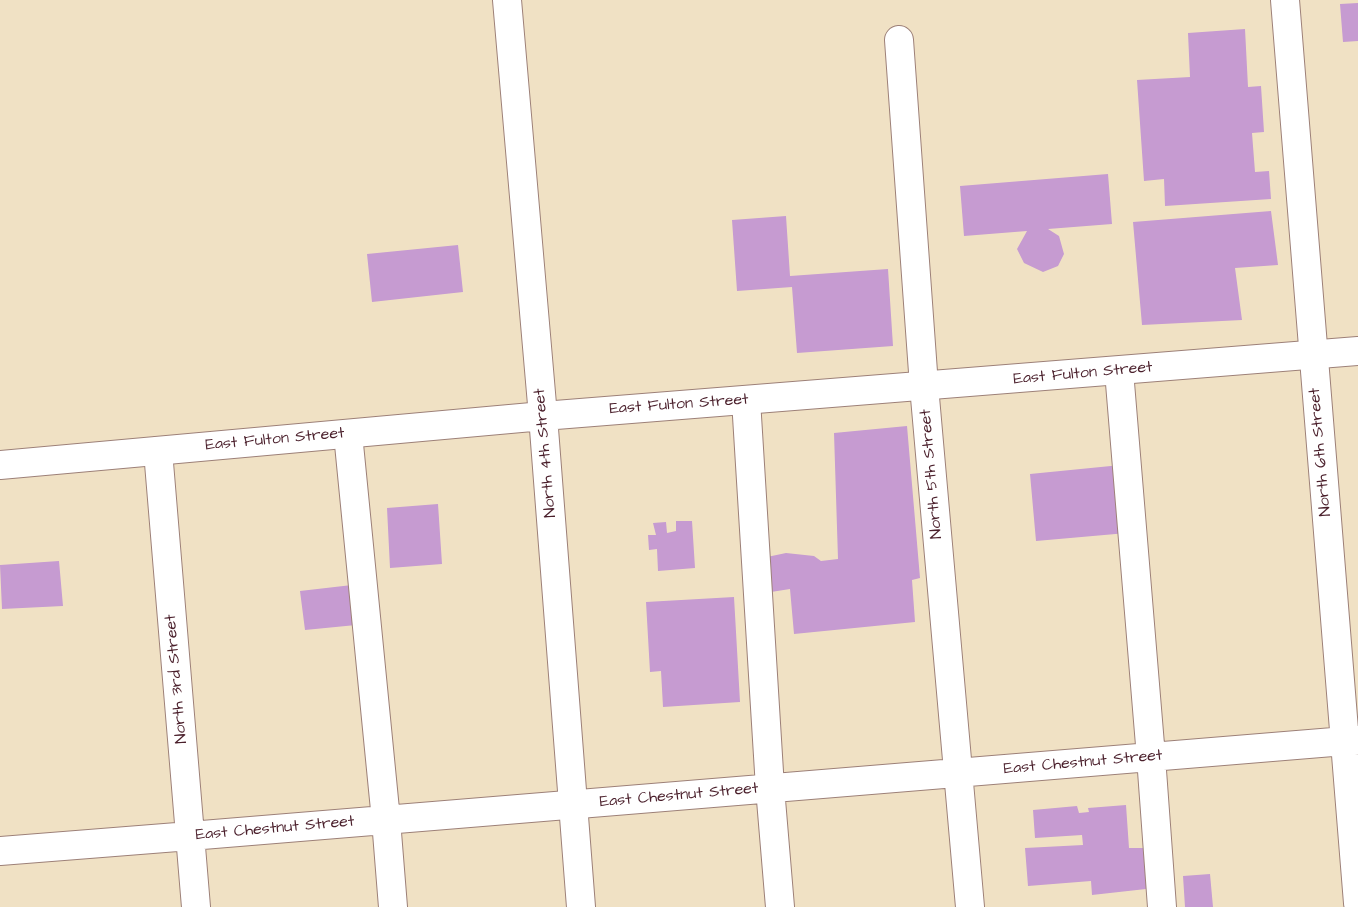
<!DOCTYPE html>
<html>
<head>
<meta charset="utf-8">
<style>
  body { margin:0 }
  canvas { display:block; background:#f0e1c4 }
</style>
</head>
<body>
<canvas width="1358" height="907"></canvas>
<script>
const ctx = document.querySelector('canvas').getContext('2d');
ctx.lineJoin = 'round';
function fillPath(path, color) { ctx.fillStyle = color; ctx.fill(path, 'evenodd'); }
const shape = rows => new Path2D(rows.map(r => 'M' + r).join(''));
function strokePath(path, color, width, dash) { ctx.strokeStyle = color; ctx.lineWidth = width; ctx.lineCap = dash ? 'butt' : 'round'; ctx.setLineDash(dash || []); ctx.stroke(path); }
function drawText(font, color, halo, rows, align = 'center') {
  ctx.font = font + ' "Architects Daughter",sans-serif'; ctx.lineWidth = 4.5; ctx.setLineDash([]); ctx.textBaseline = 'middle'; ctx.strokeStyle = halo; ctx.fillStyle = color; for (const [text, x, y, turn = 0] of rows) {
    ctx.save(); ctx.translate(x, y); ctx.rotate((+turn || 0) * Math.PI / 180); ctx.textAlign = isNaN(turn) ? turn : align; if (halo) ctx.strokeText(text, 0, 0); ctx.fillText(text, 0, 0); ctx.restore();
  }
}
fillPath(shape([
  [1358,3,1358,41,1343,42,1340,4],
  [1245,29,1248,87,1261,86,1264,132,1252,133,1255,172,1269,171,1271,199,1165,206,1164,179,1144,181,1137,80,1190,77,1188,33],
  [1108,174,1112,224,1048,229,1059,236,1064,254,1058,266,1043,272,1024,263,1017,249,1027,231,964,236,960,186],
  [1271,211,1278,265,1235,268,1242,320,1142,325,1133,222],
  [786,216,790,276,888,269,893,346,797,353,792,287,737,291,732,220],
  [458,245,463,292,372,302,367,254],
  [907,426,920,578,912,580,915,622,794,634,790,589,771,592,767,557,786,553,814,556,821,561,838,559,834,433],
  [1121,465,1127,533,1036,541,1030,474],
  [438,504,442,564,390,568,387,508],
  [676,521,692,521,695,568,658,571,657,549,649,550,648,535,656,535,653,523,666,522,667,533,676,531],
  [59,561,63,606,2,609,0,565],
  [352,585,356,625,305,630,300,591],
  [734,597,740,702,663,707,661,671,650,672,646,602],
  [1126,805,1129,848,1145,848,1146,889,1092,895,1091,881,1028,886,1025,848,1083,845,1082,835,1035,838,1033,810,1077,806,1079,813,1089,812,1088,808],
  [1210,874,1213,907,1185,907,1183,876]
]), '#c69bd1');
const minor = shape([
  [507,0,543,416],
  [1285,0,1358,903],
  [899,40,924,386,970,907],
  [1119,371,1151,757,1162,907],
  [746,400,770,788,780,907],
  [348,434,386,820,393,907],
  [158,451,196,907],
  [0,851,190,836,1358,740]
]);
const major = shape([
  [543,416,581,907],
  [0,465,543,416,1358,351]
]);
strokePath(minor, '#9d8078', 30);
strokePath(major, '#9d8078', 30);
strokePath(minor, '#fff', 28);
strokePath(major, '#fff', 28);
drawText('16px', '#4a1f2b', '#fff', [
  ["East Fulton Street",1083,374,-5],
  ["East Fulton Street",679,405,-4],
  ["East Fulton Street",275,440,-5],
  ["North 6th Street",1321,452,-95],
  ["North 4th Street",546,453,-95],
  ["North 5th Street",932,474,-95],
  ["North 3rd Street",177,679,-95],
  ["East Chestnut Street",1083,763,-5],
  ["East Chestnut Street",679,796,-5],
  ["East Chestnut Street",275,829,-5]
]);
</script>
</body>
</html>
